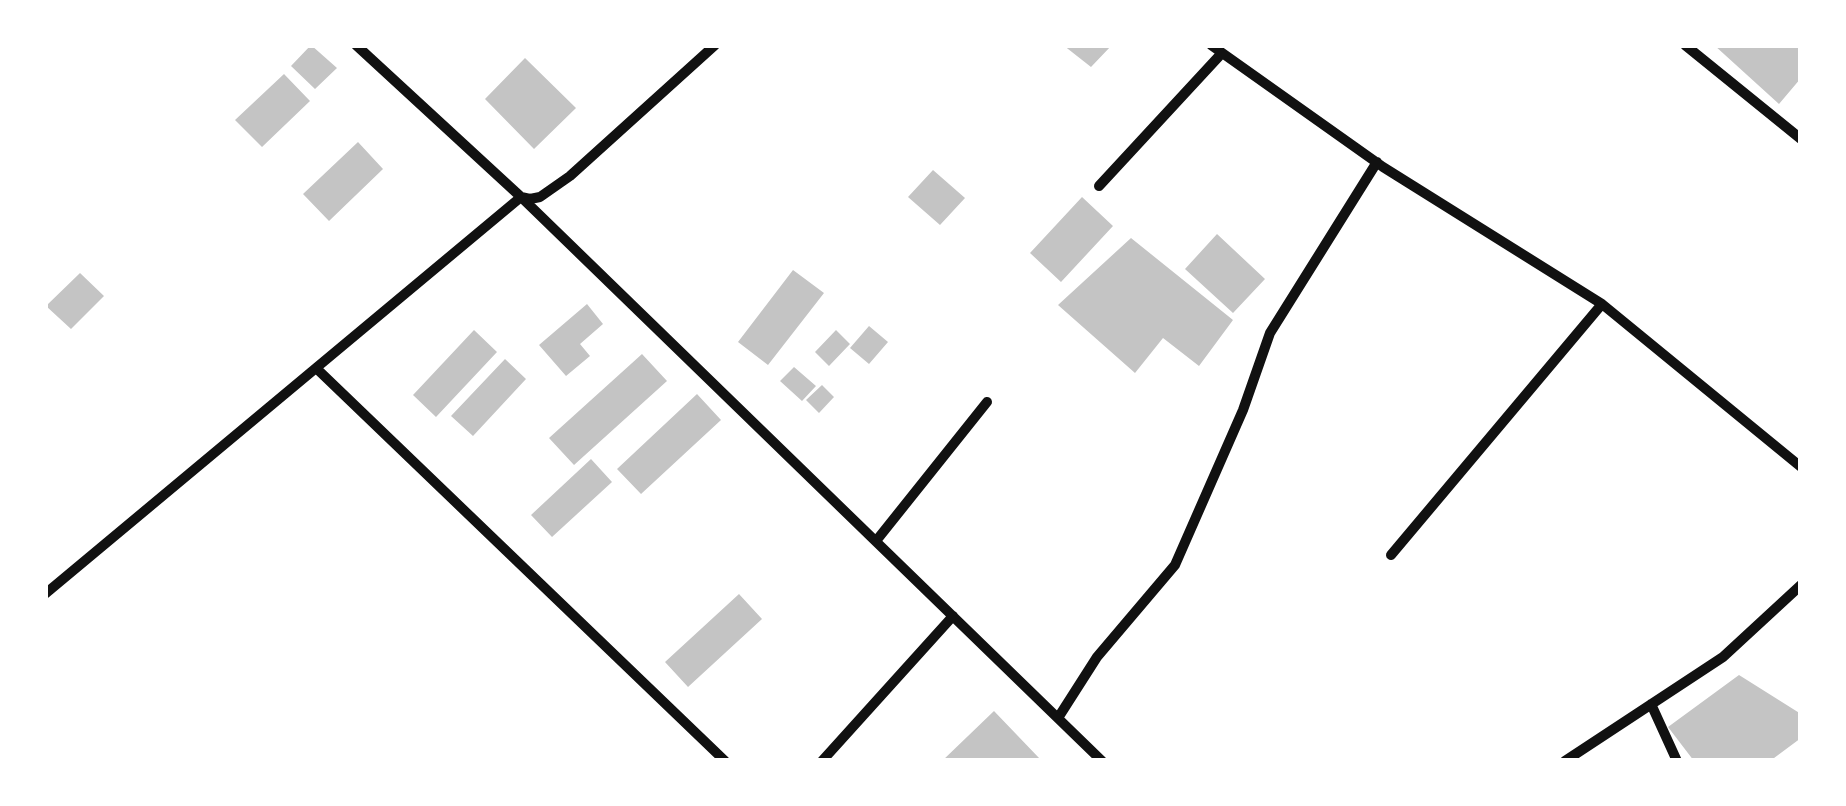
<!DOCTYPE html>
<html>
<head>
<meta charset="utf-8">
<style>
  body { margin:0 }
  #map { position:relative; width:1846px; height:806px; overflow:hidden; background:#fff; font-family:Raleway,sans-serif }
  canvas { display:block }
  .frame { position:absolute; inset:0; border:48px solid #fff; pointer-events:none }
</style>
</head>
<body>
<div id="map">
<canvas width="1846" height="806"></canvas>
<div class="frame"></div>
</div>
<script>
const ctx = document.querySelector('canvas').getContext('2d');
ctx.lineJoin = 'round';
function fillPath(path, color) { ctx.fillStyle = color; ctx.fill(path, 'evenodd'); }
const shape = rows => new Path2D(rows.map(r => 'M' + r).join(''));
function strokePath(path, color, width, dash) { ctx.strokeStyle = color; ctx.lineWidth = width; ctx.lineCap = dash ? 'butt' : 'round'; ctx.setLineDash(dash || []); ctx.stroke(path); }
fillPath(shape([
  [311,45,337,68,315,89,291,66],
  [1063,45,1112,45,1091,67],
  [1714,45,1801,45,1801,78,1779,104],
  [525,58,576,108,534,149,485,99],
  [284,74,310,101,262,147,235,120],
  [358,142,383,169,329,221,303,194],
  [933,170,965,198,940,225,908,197],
  [1082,197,1113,226,1061,282,1030,253],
  [1217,234,1265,279,1233,313,1185,269],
  [1131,238,1233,320,1199,366,1163,338,1135,373,1058,305],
  [793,270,824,293,768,365,738,342],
  [80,273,104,296,71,329,46,306],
  [587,304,603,324,580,344,590,356,566,376,539,345],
  [869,326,888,342,869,364,850,348],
  [474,330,497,352,436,417,413,395],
  [836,330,850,344,829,366,815,352],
  [642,354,667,381,574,465,549,438],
  [505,359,526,379,473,436,451,416],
  [794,367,816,386,802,401,780,381],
  [822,385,834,397,819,413,806,400],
  [697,394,721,420,641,494,617,469],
  [591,459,612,482,552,537,531,515],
  [739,594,762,619,688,687,665,662],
  [1739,675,1801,714,1801,738,1770,761,1694,761,1668,727],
  [994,711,1040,759,1038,761,942,761]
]), '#c4c4c4');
strokePath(shape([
  [356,45,521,197,1102,761],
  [1211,45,1383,167,1602,304,1801,467],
  [1685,45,1801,139],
  [1099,186,1222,53],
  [316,368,725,761],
  [876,541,987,402],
  [1391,555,1602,304],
  [45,594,521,197,530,199,540,197,570,176,715,45],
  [1651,704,1677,761],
  [1058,718,1097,657,1175,565,1243,410,1270,333,1377,162],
  [822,761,953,616],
  [1565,761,1723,657,1801,585]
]), '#111', 10);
</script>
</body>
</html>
